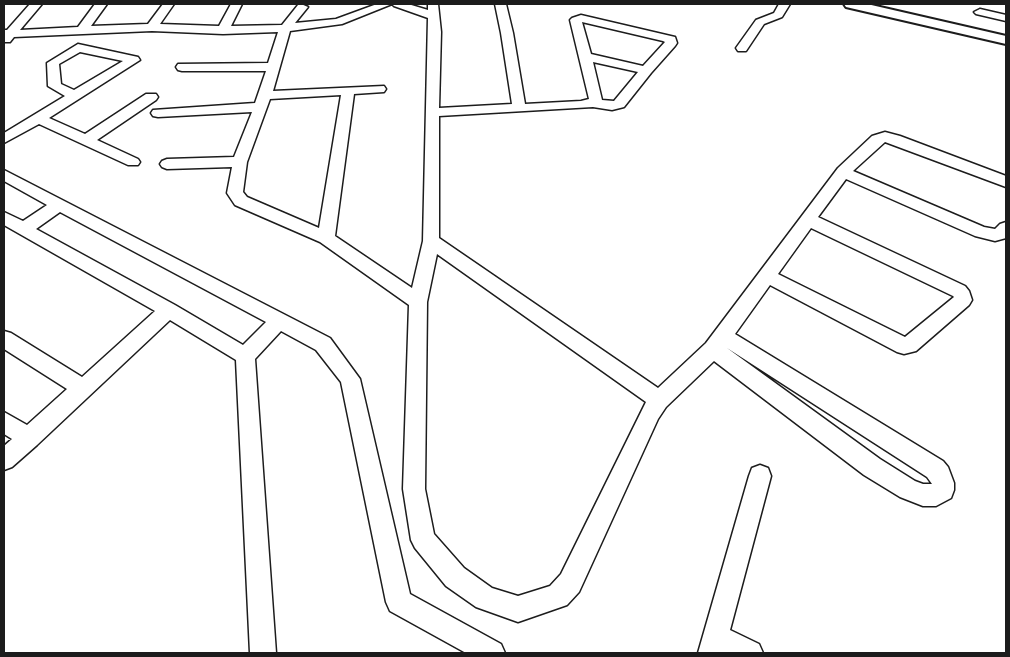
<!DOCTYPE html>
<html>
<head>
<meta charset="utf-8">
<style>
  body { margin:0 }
  #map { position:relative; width:1010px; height:657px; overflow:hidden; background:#fff; font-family:"Patrick Hand",sans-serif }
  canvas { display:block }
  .frame { position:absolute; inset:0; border:5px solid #1c1c1c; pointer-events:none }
</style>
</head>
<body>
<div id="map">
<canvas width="1010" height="657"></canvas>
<div class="frame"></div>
</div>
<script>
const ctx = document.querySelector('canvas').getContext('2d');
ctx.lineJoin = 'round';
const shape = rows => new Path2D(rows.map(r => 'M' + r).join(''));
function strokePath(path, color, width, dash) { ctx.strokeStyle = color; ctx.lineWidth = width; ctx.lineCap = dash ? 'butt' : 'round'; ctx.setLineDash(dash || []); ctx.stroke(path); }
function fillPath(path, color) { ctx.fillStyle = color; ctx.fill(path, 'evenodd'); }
const minor = shape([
  [30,4,42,4,20,30,78,27,95,4,107,4,91,26,148,24,163,4,174,4,160,24,219,26,231,4,242,4,231,26,282,25,298,5,301,4,308,7,295,23,336,19,377,4,408,4,428,10,428,4,438,4,441,32,439,108,512,104,501,33,495,4,506,4,513,33,525,104,581,101,589,99,570,20,572,18,581,15,675,37,677,43,675,46,651,73,624,107,612,110,593,107,439,116,439,238,658,388,706,343,838,168,872,136,885,132,900,136,1006,176,1006,187,885,142,853,171,984,227,995,229,1000,224,1006,222,1006,238,995,241,975,236,846,179,818,217,965,286,969,291,972,300,969,305,916,351,904,354,897,352,770,285,735,334,943,461,948,467,954,483,954,490,951,498,936,506,923,506,900,497,864,475,714,361,666,407,658,419,579,592,567,605,518,622,476,607,446,586,415,548,411,540,403,489,409,305,320,242,235,205,227,193,232,167,167,169,162,167,160,164,162,161,167,159,234,157,252,112,158,117,153,116,151,113,153,110,255,103,266,71,182,71,178,70,176,67,178,64,268,63,278,32,223,34,152,31,14,37,10,42,4,42,4,30,7,30,30,4],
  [392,4,394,6,428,18,423,241,412,288,335,236,354,94,384,92,386,89,384,86,273,91,290,31,342,24,392,4],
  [582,22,663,41,665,42,643,66,591,54,582,22],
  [593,62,638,72,614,101,602,100,593,62],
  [341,95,319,228,247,197,243,192,247,162,270,99,341,95],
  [811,228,953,296,954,297,905,337,778,274,811,228],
  [437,254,646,402,561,574,550,586,518,596,492,588,464,568,434,534,425,489,427,302,437,254],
  [727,348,927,477,932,484,923,484,915,481,880,459,727,348],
  [779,4,790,4,782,17,764,24,746,51,738,51,736,48,756,20,774,13,779,4],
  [980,9,1006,15,1006,21,976,14,974,12,980,9],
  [78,44,138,57,140,60,49,118,85,134,146,94,156,94,158,97,156,100,97,140,138,159,140,162,138,165,128,165,39,124,4,143,4,133,65,96,48,86,47,63,78,44],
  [80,52,123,61,74,90,61,84,59,64,80,52],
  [4,170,330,338,360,379,410,594,501,644,505,653,466,653,390,611,386,602,341,382,316,350,281,331,255,359,276,653,250,653,236,360,170,320,37,445,12,467,4,470,4,446,12,439,4,434,4,412,27,425,67,389,4,349,4,331,11,333,82,377,155,311,4,225,4,212,23,221,47,205,4,181,4,170],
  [60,212,266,322,243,345,175,305,36,229,60,212],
  [760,465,768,468,771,476,730,630,759,644,763,653,698,653,749,476,752,468,760,465]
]);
const tertiary = shape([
  [844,4,867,4,1006,36,1006,44,846,7,844,4]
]);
strokePath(minor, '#1c1c1c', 3);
strokePath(tertiary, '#1c1c1c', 4);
fillPath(minor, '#fff');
fillPath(tertiary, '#fff');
</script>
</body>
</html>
